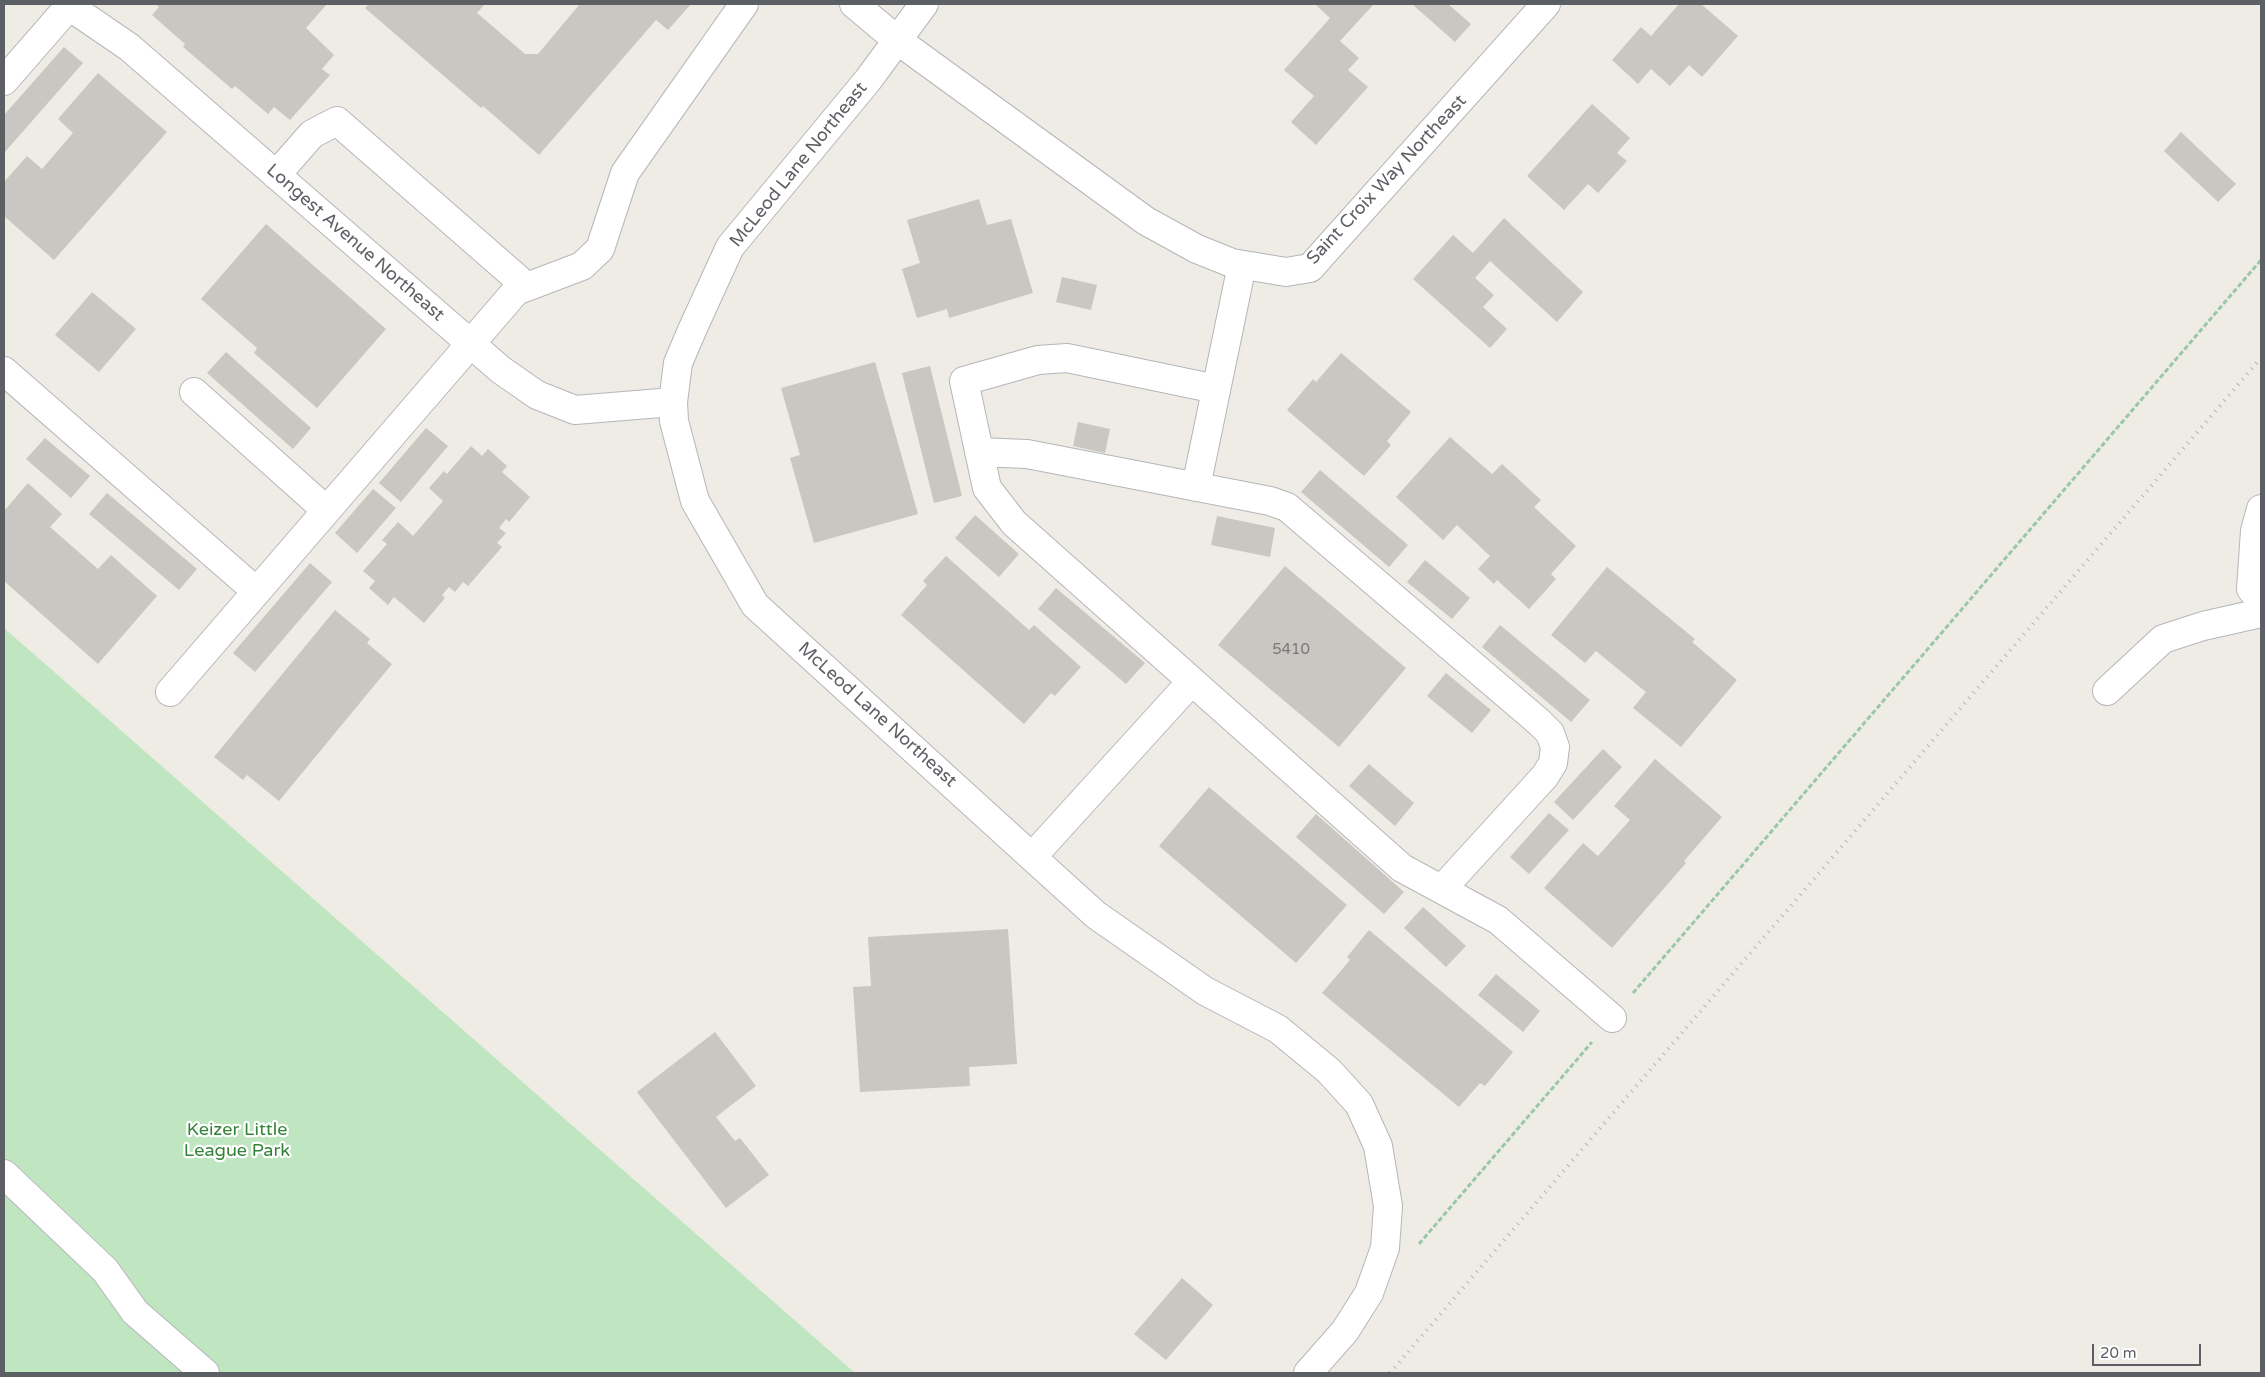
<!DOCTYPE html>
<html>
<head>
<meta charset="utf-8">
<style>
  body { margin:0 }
  #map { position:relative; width:2265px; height:1377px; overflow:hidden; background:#eeece4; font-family:"Varela Round",sans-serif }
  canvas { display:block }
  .frame { position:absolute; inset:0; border:5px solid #5c5f64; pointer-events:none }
  .scale { position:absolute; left:2092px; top:1344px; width:109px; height:22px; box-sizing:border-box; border:2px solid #5c5f64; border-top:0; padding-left:6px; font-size:15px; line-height:18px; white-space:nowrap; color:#5c5f64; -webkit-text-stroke:4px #fff; paint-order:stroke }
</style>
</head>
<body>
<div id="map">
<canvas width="2265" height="1377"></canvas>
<div class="frame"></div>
<div class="scale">20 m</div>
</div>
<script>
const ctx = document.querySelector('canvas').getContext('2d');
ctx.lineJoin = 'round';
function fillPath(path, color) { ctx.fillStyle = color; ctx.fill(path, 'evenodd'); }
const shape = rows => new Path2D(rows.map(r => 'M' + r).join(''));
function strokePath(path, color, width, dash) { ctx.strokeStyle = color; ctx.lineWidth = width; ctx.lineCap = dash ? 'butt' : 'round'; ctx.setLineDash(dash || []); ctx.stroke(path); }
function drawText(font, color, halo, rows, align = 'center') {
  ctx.font = font + ' "Varela Round",sans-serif'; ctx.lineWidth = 4.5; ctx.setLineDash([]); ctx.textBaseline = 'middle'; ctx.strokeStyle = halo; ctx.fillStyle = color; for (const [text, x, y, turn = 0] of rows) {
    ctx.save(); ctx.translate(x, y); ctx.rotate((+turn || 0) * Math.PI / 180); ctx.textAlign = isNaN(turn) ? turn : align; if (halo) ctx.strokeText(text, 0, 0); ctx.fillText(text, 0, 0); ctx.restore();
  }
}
fillPath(shape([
  [4,628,855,1373,4,1373]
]), '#c0e6c1');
fillPath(shape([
  [155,4,327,4,306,28,334,55,322,69,330,75,290,120,274,107,268,114,235,86,232,89,183,47,185,44,152,15,159,7],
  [369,4,485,4,477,13,525,54,538,54,579,5,577,4,691,4,668,30,656,20,539,155,483,106,481,108,365,8],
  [1315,4,1374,4,1340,41,1359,58,1348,70,1368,87,1316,145,1291,122,1314,96,1284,70,1330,18],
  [1412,4,1448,4,1471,24,1455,42],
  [1679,4,1701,4,1738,36,1702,77,1689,65,1670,86,1651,69,1638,84,1612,60,1641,27,1651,36],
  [64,47,83,63,4,153,4,115],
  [98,73,167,132,54,260,4,216,4,182,27,156,42,169,73,133,58,119],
  [1592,104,1630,138,1617,153,1627,161,1598,193,1588,184,1564,210,1527,176],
  [2181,132,2236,184,2218,202,2164,151],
  [979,199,987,225,1011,219,1033,293,949,318,947,309,917,318,902,269,920,263,907,220],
  [1504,218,1583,292,1557,322,1490,261,1475,278,1494,295,1483,307,1507,329,1490,348,1413,279,1453,235,1473,253],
  [266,224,386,329,317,408,254,353,257,348,201,299],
  [1062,277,1097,285,1091,310,1056,302],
  [92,292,136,329,99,372,55,335],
  [226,352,311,428,293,449,207,373],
  [1341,353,1411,412,1387,441,1391,445,1364,476,1287,410,1313,379,1316,382],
  [875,362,918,514,814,543,790,458,800,455,781,388],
  [930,366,962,496,934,503,902,373],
  [1078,422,1110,429,1105,453,1073,446],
  [426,428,448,446,401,502,379,483],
  [1450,437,1492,474,1502,464,1541,500,1534,507,1576,546,1551,574,1556,579,1529,609,1497,580,1494,584,1478,569,1490,556,1457,525,1443,540,1396,497],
  [45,438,90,476,71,498,26,459],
  [471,446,482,456,488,449,507,466,502,472,530,497,509,522,506,519,499,528,506,533,497,543,502,547,468,586,463,582,455,592,449,587,442,595,445,598,424,623,394,597,388,605,369,588,375,581,363,571,387,544,382,540,398,522,413,536,443,501,429,488,444,471,447,474],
  [1320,470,1408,545,1389,567,1301,492],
  [28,483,62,514,50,527,98,569,111,555,157,596,98,664,4,581,4,511],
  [373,489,396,508,357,553,335,533],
  [107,493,197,569,179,590,89,514],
  [975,515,1019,554,999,577,955,538],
  [1217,516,1275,528,1270,557,1211,545],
  [946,556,1029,630,1034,625,1081,667,1055,696,1051,693,1024,724,901,615,927,585,923,581],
  [1425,560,1470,598,1452,619,1407,582],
  [310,563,332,582,255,672,233,653],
  [1285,566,1406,668,1339,747,1218,645],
  [1607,567,1695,639,1692,642,1737,680,1681,747,1633,708,1646,692,1596,651,1585,663,1551,635],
  [1056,588,1145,663,1126,684,1038,609],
  [335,610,370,639,367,643,392,664,279,801,247,775,243,780,214,757],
  [1500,625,1590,700,1571,722,1482,647],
  [1446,673,1491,710,1472,733,1427,696],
  [1603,749,1622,767,1573,820,1554,802],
  [1655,759,1722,817,1684,861,1686,863,1612,948,1544,888,1583,843,1598,856,1630,820,1614,806],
  [1369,764,1414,803,1395,826,1349,786],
  [1209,787,1347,905,1296,963,1159,846],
  [1549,813,1569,830,1529,874,1510,857],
  [1316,814,1404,892,1384,914,1296,837],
  [1423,907,1466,946,1446,967,1404,928],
  [1008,929,1017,1064,969,1067,970,1086,860,1092,853,987,871,986,868,937],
  [1369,930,1513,1052,1485,1086,1480,1083,1459,1107,1322,993,1350,960,1347,957],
  [1496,974,1540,1011,1523,1032,1478,995],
  [715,1032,756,1086,716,1117,735,1141,740,1138,769,1175,726,1208,637,1092],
  [1182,1278,1213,1305,1166,1360,1134,1334]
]), '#cac6c1');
const minor = shape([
  [66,4,129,47,501,370,537,395,575,410,673,402],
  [854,4,897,40,1146,221,1197,249,1232,263,1286,272,1310,268,1546,4],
  [924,4,868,80,730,247,693,328,678,363,673,402,674,421,695,501,755,605,1032,857,1096,915,1205,991,1278,1029,1329,1071,1359,1104,1378,1146,1388,1206,1385,1248,1369,1293,1345,1331,1308,1373],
  [4,81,71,4],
  [276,175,312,134,337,121,526,286],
  [4,371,256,591],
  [1216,389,1067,358,1038,360,964,381,987,488,1014,523,1402,868,1498,920,1612,1018],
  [194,392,326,510],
  [979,452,1027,454,1270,501,1287,507,1539,722,1550,733,1555,747,1553,763,1545,776,1442,889],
  [1196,487,1242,265],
  [2261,509,2255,531,2251,589,2261,601],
  [2107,691,2163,639,2203,626,2261,613],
  [170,692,516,291,582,266,600,249,625,173,744,4],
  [1032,857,1192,681],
  [4,1174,105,1270,135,1312,205,1373]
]);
strokePath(minor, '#b4b6bb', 30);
strokePath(shape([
  [1633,993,2261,260],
  [1419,1244,1592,1042]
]), '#99c7a7', 3, [5, 2.5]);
strokePath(minor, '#fff', 28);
strokePath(shape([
  [1390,1373,2261,358]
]), '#b4b5b5', 4, [1, 6]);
drawText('15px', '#78797b', null, [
  ["5410",1291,650]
]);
drawText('18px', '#5c5f64', '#fff', [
  ["McLeod Lane Northeast",799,165,-51],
  ["Saint Croix Way Northeast",1387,180,-47],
  ["Longest Avenue Northeast",355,243,41],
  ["McLeod Lane Northeast",877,715,42]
]);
drawText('18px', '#34833a', '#fff', [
  ["Keizer Little",237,1130],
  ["League Park",237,1151]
]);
</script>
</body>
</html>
